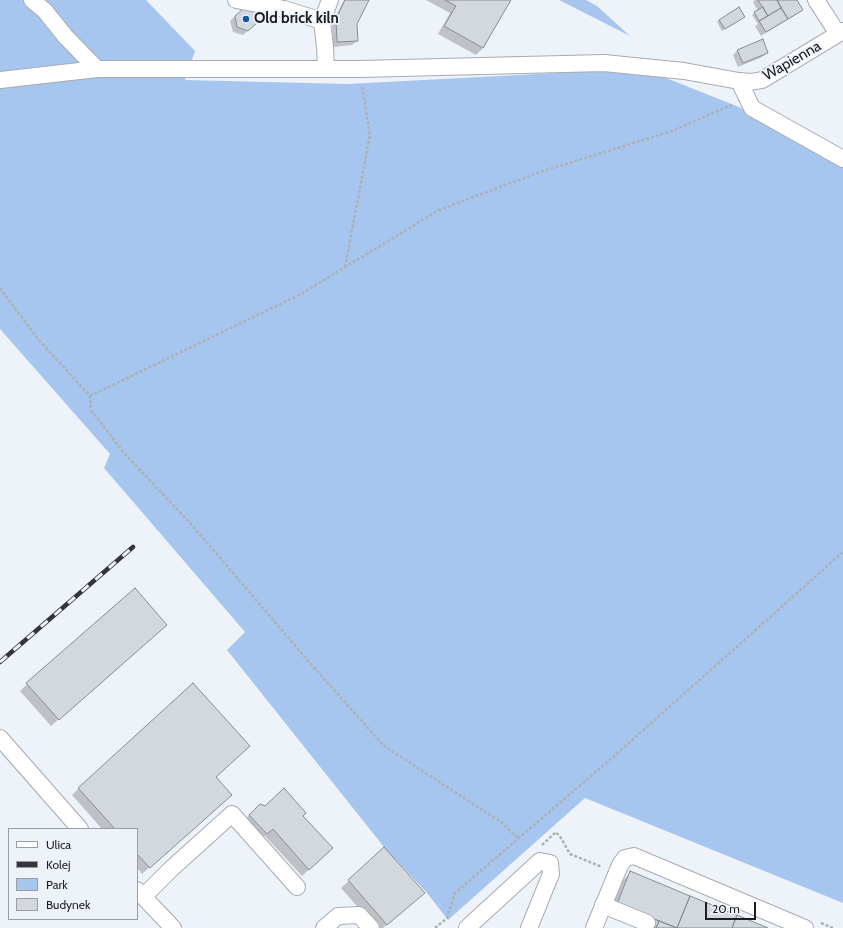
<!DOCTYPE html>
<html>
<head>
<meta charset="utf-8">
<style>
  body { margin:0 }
  #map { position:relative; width:843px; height:928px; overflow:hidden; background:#eef3f9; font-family:Cabin,sans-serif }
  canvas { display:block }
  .legend { position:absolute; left:8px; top:828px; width:130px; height:92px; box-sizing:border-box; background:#eef3f9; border:1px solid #9a9ea2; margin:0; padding:5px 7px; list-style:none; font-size:12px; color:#1c1e20 }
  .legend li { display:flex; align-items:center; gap:8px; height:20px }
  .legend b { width:20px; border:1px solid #9a9ea2 }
  .scale { position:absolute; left:705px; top:902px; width:51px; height:18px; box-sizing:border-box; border:2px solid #1c1e20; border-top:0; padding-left:5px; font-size:12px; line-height:14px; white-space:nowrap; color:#1c1e20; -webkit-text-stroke:3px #eef3f9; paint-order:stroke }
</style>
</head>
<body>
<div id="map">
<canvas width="843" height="928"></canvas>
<ul class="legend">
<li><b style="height:5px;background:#fff"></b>Ulica</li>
<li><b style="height:5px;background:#333538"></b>Kolej</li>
<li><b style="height:11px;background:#a6c6ef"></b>Park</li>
<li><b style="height:11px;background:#d3d8de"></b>Budynek</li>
</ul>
<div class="scale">20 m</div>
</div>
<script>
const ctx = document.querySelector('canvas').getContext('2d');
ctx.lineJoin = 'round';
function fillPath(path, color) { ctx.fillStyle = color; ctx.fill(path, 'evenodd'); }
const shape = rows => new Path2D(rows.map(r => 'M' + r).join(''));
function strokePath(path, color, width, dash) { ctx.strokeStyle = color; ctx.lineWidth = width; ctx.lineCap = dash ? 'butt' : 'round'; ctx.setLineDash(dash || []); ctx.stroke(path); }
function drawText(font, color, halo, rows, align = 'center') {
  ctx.font = font + ' Cabin,sans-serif'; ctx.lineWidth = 3.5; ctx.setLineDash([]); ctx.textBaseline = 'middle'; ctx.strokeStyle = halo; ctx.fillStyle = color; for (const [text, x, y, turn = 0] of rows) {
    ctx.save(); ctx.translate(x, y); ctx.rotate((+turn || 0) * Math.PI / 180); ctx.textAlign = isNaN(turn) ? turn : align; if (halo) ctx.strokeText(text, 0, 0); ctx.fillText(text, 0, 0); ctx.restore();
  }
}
fillPath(shape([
  [0,0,146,0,195,51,185,80,347,84,576,72,627,71,661,76,739,107,843,168,843,903,585,798,448,920,427,893,384,847,227,650,245,632,104,468,110,454,0,329],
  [559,0,586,0,597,6,630,36]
]), '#a6c6ef');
fillPath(shape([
  [344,0,368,0,356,23,357,41,352,45,333,47,332,24],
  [426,0,510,0,483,48,476,55,438,34,450,13],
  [755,0,796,0,802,9,797,14,761,36,755,26,758,24,752,15,758,11,753,2],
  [235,16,251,28,243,35,233,32,230,21],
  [744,17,722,31,717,22,719,20],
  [738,50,767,53,762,57,738,67,733,55],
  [159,632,51,726,20,691,27,684],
  [215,778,223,802,142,874,137,868,137,829,102,829,72,795,79,788],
  [260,805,302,816,325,855,302,876,265,836,260,841,242,822],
  [384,849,417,899,383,928,376,928,341,888],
  [630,873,765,928,645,928,610,911,623,880]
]), '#0003');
const building = shape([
  [345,0,369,0,357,24,358,41,337,42,336,19,345,0],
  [445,0,511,0,483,48,444,26,456,6,445,0],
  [758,0,777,0,781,8,768,16,758,0],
  [777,0,797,0,803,10,788,19,777,0],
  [739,7,745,17,725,29,719,20,739,7],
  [763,7,768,16,759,21,754,12,763,7],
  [244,8,255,12,257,23,248,31,237,27,235,16,244,8],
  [781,8,788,19,766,32,759,21,781,8],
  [763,39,768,53,743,63,737,50,763,39],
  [135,588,167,625,59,720,26,683,135,588],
  [193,683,250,746,216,777,232,795,150,868,137,854,137,829,115,829,78,788,193,683],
  [284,788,306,813,303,816,333,848,309,870,273,829,267,834,249,815,260,804,265,806,284,788],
  [384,847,425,893,387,925,348,880,384,847],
  [630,871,690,896,677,928,617,904,630,871],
  [690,896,737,915,732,928,677,928,690,896],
  [737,915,768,928,732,928,737,915],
  [649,917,659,921,656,928,645,928,649,917],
  [659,921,677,928,656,928,659,921]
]);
fillPath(building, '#d3d8de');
strokePath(building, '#878c91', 1);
const minor = shape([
  [32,0,45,11,65,36,97,69],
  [236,0,284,9,322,21],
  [816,0,838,34],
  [326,69,325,47,322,21,330,0],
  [0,80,97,69,360,69,604,63,684,71,739,81,751,82,762,80,843,31],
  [739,81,752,108,843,159],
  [0,738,80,829],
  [137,890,173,928],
  [144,896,171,869,232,814,297,887],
  [603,905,647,923],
  [324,928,338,916,359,915,371,928],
  [467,928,540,861,550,863,551,874,529,928],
  [594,928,620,865,625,858,634,856,805,928]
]);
strokePath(minor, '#a7abb1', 18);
strokePath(shape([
  [345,267,370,135,362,85],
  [0,288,38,339,90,396,91,410,124,453,192,525,309,662,384,746,501,822,518,838],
  [90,396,301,294,439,210,540,172,672,131,732,105],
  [542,845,556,832,561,838,570,854,602,867],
  [821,923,833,928],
  [435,928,447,918,455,893,612,758,843,552]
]), '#acb1b5', 2.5, [3, 2]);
strokePath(minor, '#fff', 16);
const rail = shape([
  [0,662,133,547]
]);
strokePath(rail, '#333538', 4.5);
strokePath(rail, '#eef3f9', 3, [9]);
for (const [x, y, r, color] of [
  [246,19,4,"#1159a8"]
]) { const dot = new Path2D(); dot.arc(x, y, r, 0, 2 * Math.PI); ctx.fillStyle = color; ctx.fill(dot); strokePath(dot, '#eef3f9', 1.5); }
drawText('bold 15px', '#1c1e20', '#eef3f9', [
  ["Old brick kiln",254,19]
], 'left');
drawText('15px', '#1c1e20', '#eef3f9', [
  ["Wapienna",792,61,-30]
]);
</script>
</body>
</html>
